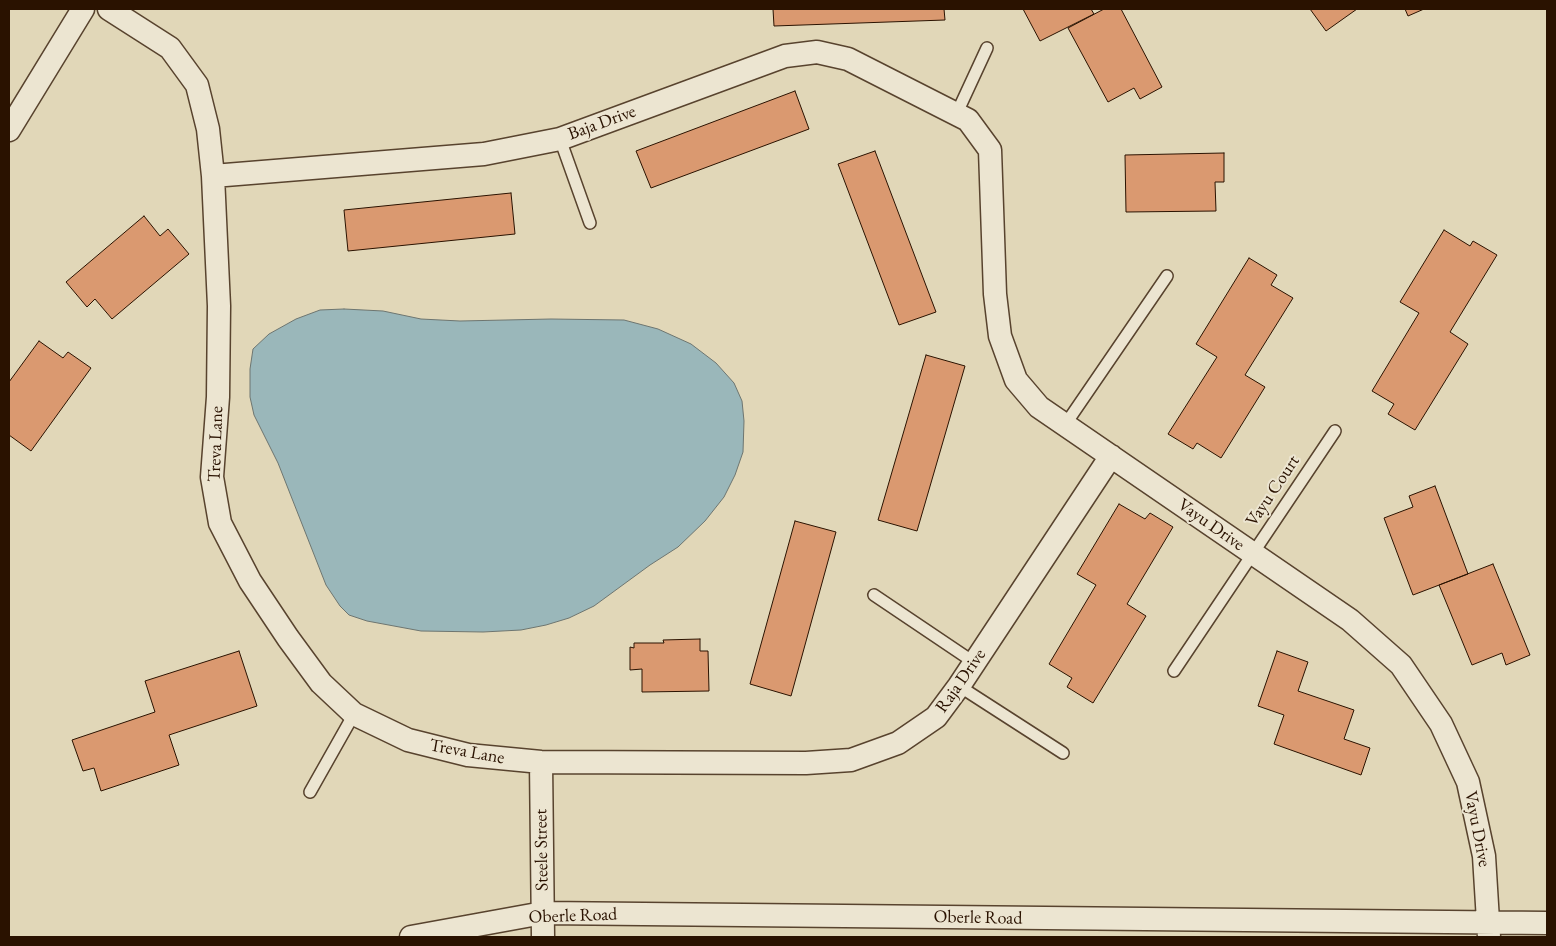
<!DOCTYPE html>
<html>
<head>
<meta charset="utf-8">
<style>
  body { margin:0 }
  #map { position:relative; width:1556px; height:946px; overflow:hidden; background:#e1d7b8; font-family:"EB Garamond",serif }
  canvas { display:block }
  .frame { position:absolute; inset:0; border:10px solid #2a1200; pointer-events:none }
</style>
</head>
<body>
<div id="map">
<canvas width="1556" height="946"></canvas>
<div class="frame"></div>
</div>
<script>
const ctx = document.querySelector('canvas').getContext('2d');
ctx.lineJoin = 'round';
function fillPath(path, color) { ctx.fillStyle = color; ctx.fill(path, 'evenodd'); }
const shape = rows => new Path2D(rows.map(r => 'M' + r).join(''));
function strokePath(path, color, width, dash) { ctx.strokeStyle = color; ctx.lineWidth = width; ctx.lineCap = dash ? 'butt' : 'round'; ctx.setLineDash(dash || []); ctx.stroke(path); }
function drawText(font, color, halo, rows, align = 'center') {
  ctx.font = font + ' "EB Garamond",serif'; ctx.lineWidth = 4; ctx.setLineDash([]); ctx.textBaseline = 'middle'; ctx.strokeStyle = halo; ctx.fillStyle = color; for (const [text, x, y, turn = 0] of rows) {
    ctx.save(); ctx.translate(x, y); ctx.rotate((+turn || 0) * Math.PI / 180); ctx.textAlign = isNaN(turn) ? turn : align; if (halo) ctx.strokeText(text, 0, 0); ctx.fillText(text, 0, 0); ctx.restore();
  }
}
const water = shape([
  [344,309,383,311,421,319,460,321,551,319,624,320,658,329,691,344,716,363,734,383,742,401,744,421,743,452,735,475,724,497,705,521,678,547,650,565,594,606,569,618,546,625,521,630,483,632,421,631,367,621,349,615,340,606,326,585,278,463,254,415,250,397,250,369,253,349,269,334,296,319,320,310,344,309]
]);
fillPath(water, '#9ab7ba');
strokePath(water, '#6d7570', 1);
const building = shape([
  [773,9,944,9,945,20,774,26,773,9],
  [1023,9,1091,9,1094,14,1040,41,1023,9],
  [1104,9,1121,9,1162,87,1140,99,1134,88,1108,102,1068,28,1104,9],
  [1310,9,1357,9,1326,31,1310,9],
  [1405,9,1424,9,1408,16,1405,9],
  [795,91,809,129,651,188,636,151,795,91],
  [875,151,936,312,899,325,838,164,875,151],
  [1224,153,1224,182,1215,182,1216,211,1126,212,1125,155,1224,153],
  [511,193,515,234,348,251,344,210,511,193],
  [144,216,160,236,168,229,189,254,112,319,95,299,87,307,66,282,144,216],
  [1444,230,1470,246,1473,241,1497,255,1450,332,1468,344,1415,430,1388,414,1394,404,1372,391,1419,313,1400,302,1444,230],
  [1249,258,1277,275,1271,285,1293,298,1245,375,1265,387,1221,458,1197,443,1193,449,1168,434,1217,357,1196,344,1249,258],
  [39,341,63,358,68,352,91,368,31,451,9,435,9,382,39,341],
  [926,355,965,366,917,531,878,520,926,355],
  [1435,486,1468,574,1413,595,1384,518,1413,507,1409,496,1435,486],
  [1119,504,1145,519,1150,513,1173,527,1127,604,1146,616,1093,703,1067,687,1072,678,1049,664,1096,585,1077,574,1119,504],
  [795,521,836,532,791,696,750,684,795,521],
  [1493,564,1530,655,1506,665,1502,653,1472,665,1439,585,1493,564],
  [700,639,700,651,708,651,709,691,642,692,642,669,630,670,630,647,634,648,634,643,664,643,663,640,700,639],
  [239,651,257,706,169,735,179,765,101,791,94,768,83,771,72,740,155,712,145,681,239,651],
  [1277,651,1308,662,1298,691,1354,710,1344,739,1370,748,1361,775,1274,744,1284,715,1258,706,1277,651]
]);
fillPath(building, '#da9970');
strokePath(building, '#2a1200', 1);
const lane = shape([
  [956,115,987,48],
  [560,139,590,223],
  [1065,425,1167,276],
  [874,595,975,663],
  [1174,671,1335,431],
  [959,686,1063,753],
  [310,792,354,714]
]);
const street = shape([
  [109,9,170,48,197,85,208,129,213,176,219,306,218,397,212,477,220,523,250,581,288,638,321,683,354,714,408,740,468,755,541,762,806,763,851,760,898,743,936,717,959,686,1111,456],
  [9,130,83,9],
  [213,176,484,154,560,139,785,56,817,52,848,59,968,120,990,150,995,294,1000,336,1016,380,1039,407,1350,620,1401,665,1441,724,1468,782,1484,856,1489,937],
  [541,762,543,937],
  [411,937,543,913,1547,923]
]);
strokePath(lane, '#58432e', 14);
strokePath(street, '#58432e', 25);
strokePath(lane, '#ece5d1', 11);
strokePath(street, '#ece5d1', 22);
drawText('18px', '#2a1200', '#ece5d1', [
  ["Baja Drive",602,123,-20],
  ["Treva Lane",216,444,-88],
  ["Vayu Court",1273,491,-56],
  ["Vayu Drive",1211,525,35],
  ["Raja Drive",961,681,-55],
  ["Treva Lane",467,752,10],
  ["Vayu Drive",1477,829,79],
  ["Steele Street",542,850,-91],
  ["Oberle Road",573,916,-2],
  ["Oberle Road",978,918,1]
]);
</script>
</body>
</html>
